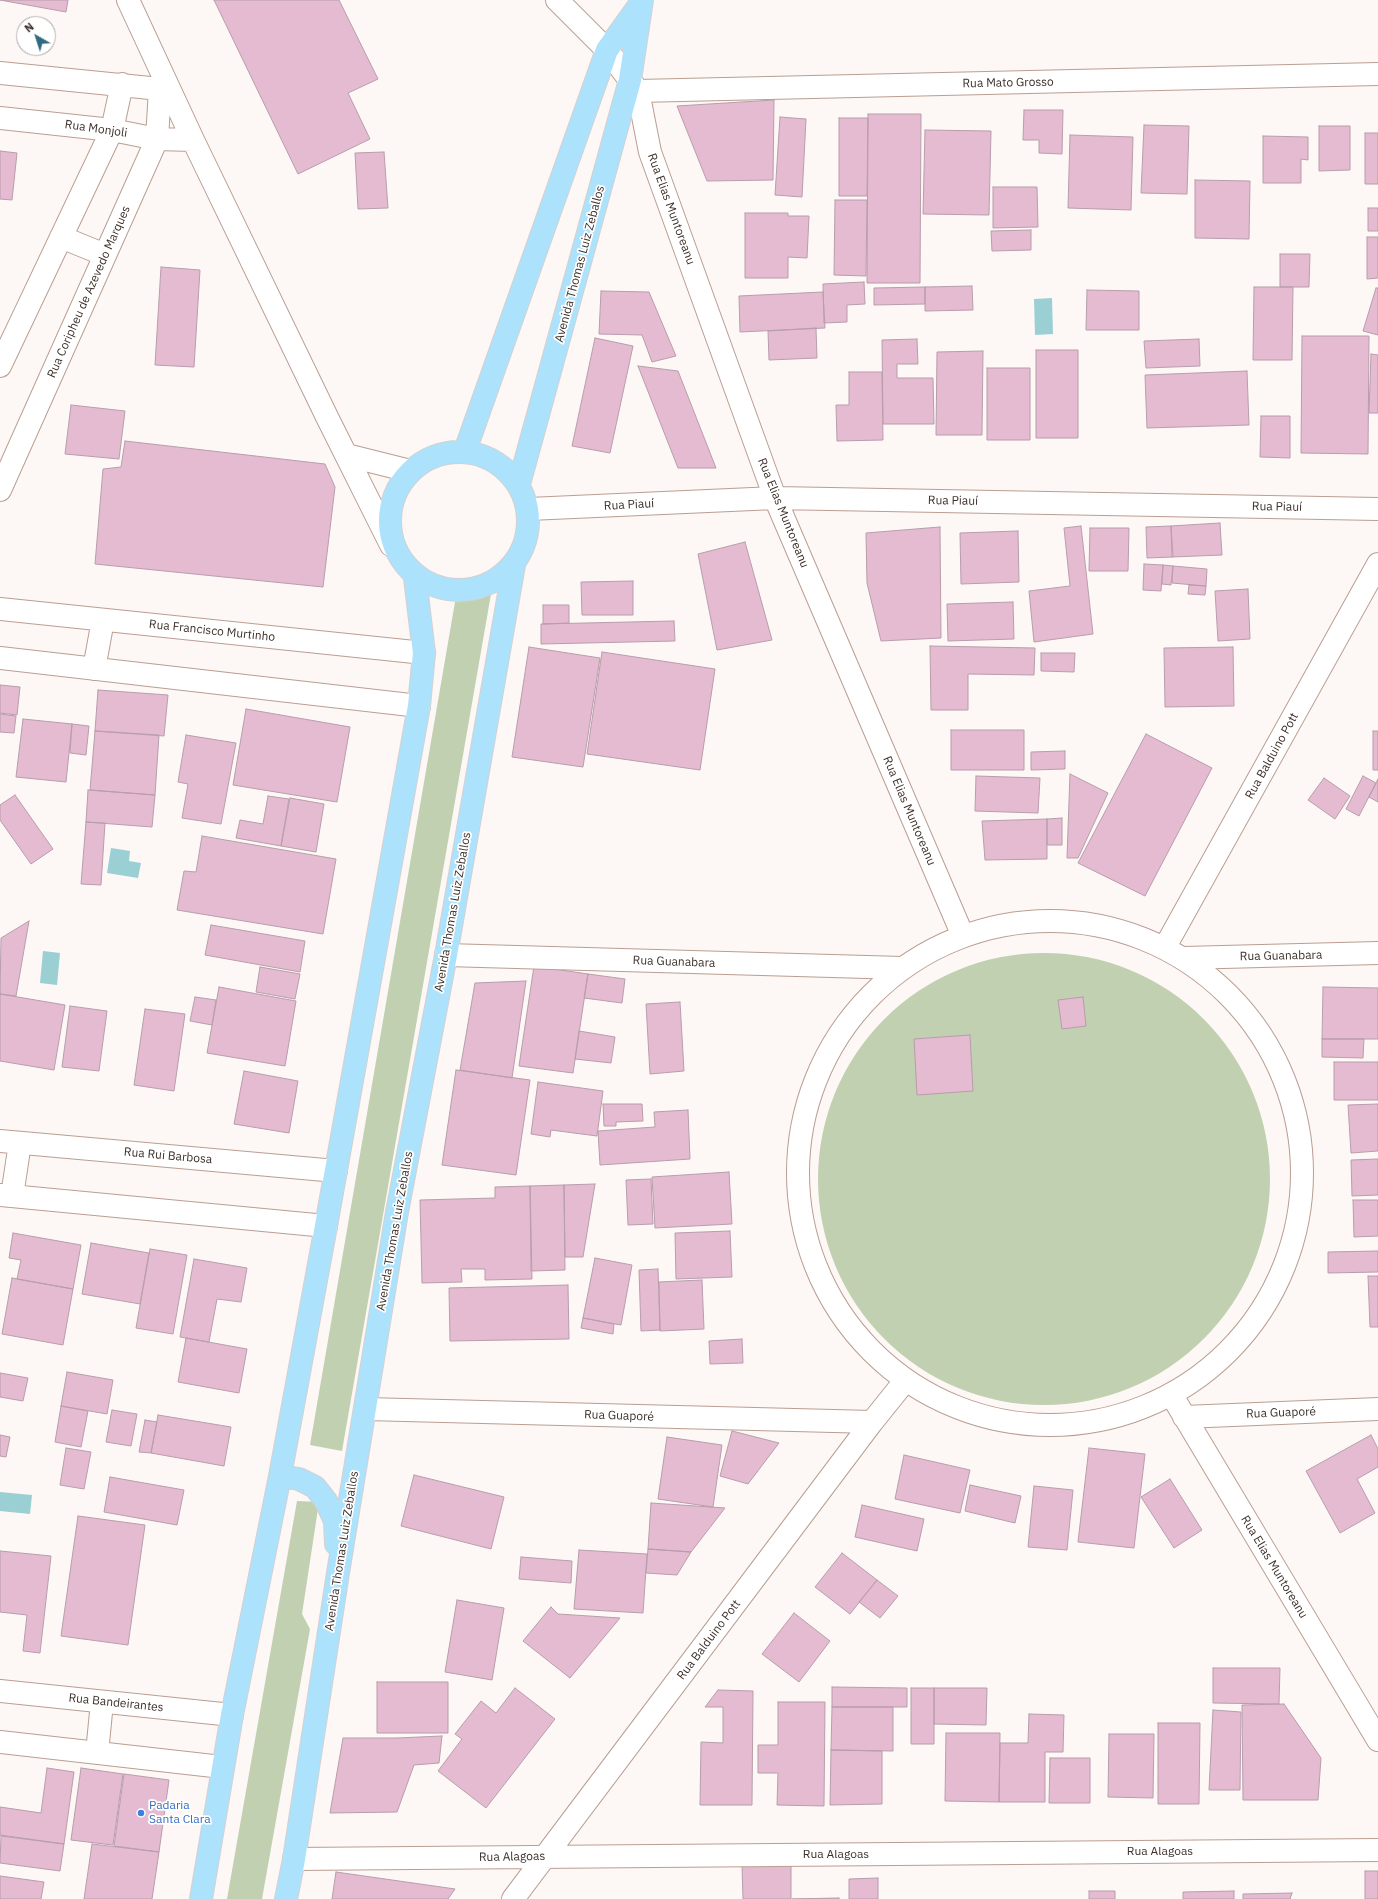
<!DOCTYPE html>
<html>
<head>
<meta charset="utf-8">
<style>
  body { margin:0 }
  #map { position:relative; width:1378px; height:1899px; overflow:hidden; background:#fdf7f5; font-family:"IBM Plex Sans",sans-serif }
  canvas { display:block }
  .north { position:absolute; left:16px; top:16px; width:40px; height:40px; box-sizing:border-box; background:#fff; border:1px solid #b1acaa; border-radius:50%; rotate:321deg; font-size:11px; font-weight:700; line-height:16px; text-align:center; color:#3c302b }
  .north::after { content:''; display:block; margin:auto; width:14px; height:18px; background:#2f6982; clip-path:polygon(50% 0,100% 100%,50% 72%,0 100%) }
</style>
</head>
<body>
<div id="map">
<canvas width="1378" height="1899"></canvas>
<div class="north">N</div>
</div>
<script>
const ctx = document.querySelector('canvas').getContext('2d');
ctx.lineJoin = 'round';
function fillPath(path, color) { ctx.fillStyle = color; ctx.fill(path, 'evenodd'); }
const shape = rows => new Path2D(rows.map(r => 'M' + r).join(''));
function strokePath(path, color, width, dash) { ctx.strokeStyle = color; ctx.lineWidth = width; ctx.lineCap = dash ? 'butt' : 'round'; ctx.setLineDash(dash || []); ctx.stroke(path); }
function drawText(font, color, halo, rows, align = 'center') {
  ctx.font = font + ' "IBM Plex Sans",sans-serif'; ctx.lineWidth = 3.5; ctx.setLineDash([]); ctx.textBaseline = 'middle'; ctx.strokeStyle = halo; ctx.fillStyle = color; for (const [text, x, y, turn = 0] of rows) {
    ctx.save(); ctx.translate(x, y); ctx.rotate((+turn || 0) * Math.PI / 180); ctx.textAlign = isNaN(turn) ? turn : align; if (halo) ctx.strokeText(text, 0, 0); ctx.fillText(text, 0, 0); ctx.restore();
  }
}
fillPath(shape([
  [491,594,342,1451,310,1445,455,602],
  '818 1179a226 226 0 1 1 452 0a226 226 0 1 1-452 0Z',
  [297,1501,319,1502,302,1614,310,1629,262,1899,227,1899]
]), '#c1d0b0');
fillPath(shape([
  [1052,298,1053,334,1035,335,1034,299],
  [111,848,130,851,129,861,141,863,138,878,107,873],
  [43,951,60,953,57,985,40,983],
  [0,1492,32,1495,30,1514,0,1511]
]), '#9acfd3');
const building = shape([
  [0,0,68,0,66,12,0,0],
  [214,0,339,0,378,79,348,93,370,139,298,174,214,0],
  [774,100,773,180,707,181,677,106,774,100],
  [1024,110,1063,110,1062,154,1039,153,1039,140,1023,140,1024,110],
  [868,114,921,114,920,283,867,283,868,114],
  [780,117,806,119,802,197,775,195,780,117],
  [839,118,868,118,867,196,839,196,839,118],
  [1144,125,1189,126,1187,194,1141,193,1144,125],
  [1319,126,1350,126,1350,170,1319,171,1319,126],
  [925,130,991,131,989,215,923,214,925,130],
  [1365,133,1378,133,1378,184,1365,184,1365,133],
  [1070,135,1133,137,1131,210,1068,208,1070,135],
  [1263,136,1308,137,1308,160,1301,159,1301,183,1263,183,1263,136],
  [0,151,17,153,12,200,0,199,0,151],
  [384,152,388,208,358,209,355,153,384,152],
  [1195,180,1250,181,1249,239,1195,238,1195,180],
  [993,187,1037,187,1038,227,993,228,993,187],
  [835,200,867,200,866,276,834,275,835,200],
  [1368,208,1378,208,1378,231,1368,231,1368,208],
  [745,213,788,213,788,216,809,216,807,258,788,257,788,278,745,278,745,213],
  [1031,230,1031,250,992,251,991,231,1031,230],
  [1367,237,1378,237,1378,278,1367,279,1367,237],
  [1280,254,1310,254,1309,287,1280,287,1280,254],
  [161,267,200,270,194,367,155,365,161,267],
  [864,282,865,304,847,305,847,322,824,323,823,284,864,282],
  [972,286,973,310,925,311,925,287,972,286],
  [925,287,925,304,874,305,874,288,925,287],
  [1254,287,1293,287,1292,360,1253,360,1254,287],
  [1376,288,1378,288,1378,335,1363,331,1376,288],
  [1087,290,1139,291,1139,330,1086,330,1087,290],
  [601,291,649,292,676,356,652,362,642,335,599,334,601,291],
  [823,292,825,328,740,332,739,296,823,292],
  [816,328,817,358,769,360,768,331,816,328],
  [1302,336,1369,336,1368,454,1301,453,1302,336],
  [595,338,633,346,610,453,572,446,595,338],
  [917,339,918,364,897,364,897,378,933,378,934,424,883,424,882,340,917,339],
  [1199,339,1200,366,1146,368,1144,341,1199,339],
  [1036,350,1078,350,1078,438,1036,438,1036,350],
  [983,351,982,435,936,435,937,352,983,351],
  [1371,354,1378,355,1378,413,1369,413,1371,354],
  [638,366,678,371,716,468,678,468,638,366],
  [987,368,1030,368,1030,440,987,440,987,368],
  [1247,371,1249,425,1147,428,1145,375,1247,371],
  [849,372,882,372,883,440,837,441,836,405,849,405,849,372],
  [71,405,125,411,119,459,65,454,71,405],
  [1261,416,1290,416,1290,458,1260,457,1261,416],
  [125,441,325,464,335,487,323,587,95,564,103,469,121,467,125,441],
  [1220,523,1222,555,1172,557,1171,526,1220,523],
  [1081,526,1093,634,1034,642,1029,591,1070,586,1064,528,1081,526],
  [1171,526,1173,557,1147,558,1146,527,1171,526],
  [940,527,941,638,881,641,867,583,866,533,940,527],
  [1090,528,1129,528,1128,571,1089,571,1090,528],
  [1018,531,1019,582,961,584,960,533,1018,531],
  [745,542,772,640,717,650,698,554,745,542],
  [1144,564,1163,565,1161,591,1143,590,1144,564],
  [1163,565,1173,566,1171,585,1162,584,1163,565],
  [1173,566,1207,569,1206,586,1172,583,1173,566],
  [633,581,633,615,582,615,581,582,633,581],
  [1189,585,1206,586,1205,595,1188,594,1189,585],
  [1248,589,1250,639,1218,641,1215,591,1248,589],
  [1013,602,1014,639,948,641,947,604,1013,602],
  [543,605,569,605,569,623,543,624,543,605],
  [674,621,675,641,541,644,541,624,674,621],
  [930,646,1035,648,1034,675,968,674,968,710,931,710,930,646],
  [529,647,600,658,583,767,512,757,529,647],
  [1233,647,1234,706,1165,707,1164,648,1233,647],
  [602,652,715,669,700,770,587,754,602,652],
  [1041,653,1075,653,1074,672,1041,671,1041,653],
  [0,685,20,687,17,715,0,713,0,685],
  [98,690,168,695,164,736,95,731,98,690],
  [246,709,350,727,337,802,233,785,246,709],
  [0,714,16,716,14,733,0,732,0,714],
  [23,719,72,724,66,782,16,777,23,719],
  [72,724,89,726,86,755,70,753,72,724],
  [951,730,1024,730,1024,770,951,770,951,730],
  [95,731,159,735,155,795,90,790,95,731],
  [1373,731,1378,731,1378,770,1373,770,1373,731],
  [1146,734,1212,768,1145,896,1078,863,1146,734],
  [186,735,236,743,221,824,182,818,188,784,178,782,186,735],
  [1065,751,1065,769,1031,770,1031,752,1065,751],
  [1070,774,1108,793,1078,858,1067,858,1070,774],
  [976,776,1040,778,1038,813,975,811,976,776],
  [1363,776,1376,783,1359,816,1346,809,1363,776],
  [1324,778,1350,796,1335,819,1308,800,1324,778],
  [1378,779,1378,802,1369,797,1378,779],
  [88,790,155,795,152,827,86,822,88,790],
  [15,795,53,849,31,864,0,820,0,805,15,795],
  [268,796,289,799,281,846,236,838,240,820,263,824,268,796],
  [290,798,324,804,316,852,281,846,290,798],
  [1062,818,1062,845,1047,845,1047,819,1062,818],
  [1047,819,1047,859,985,860,982,821,1047,819],
  [86,822,105,823,101,885,81,884,86,822],
  [202,836,336,859,323,934,177,910,184,871,196,872,202,836],
  [29,921,16,996,0,994,1,938,29,921],
  [211,925,305,941,300,972,205,955,211,925],
  [534,966,588,974,573,1073,519,1066,534,966],
  [260,967,300,974,295,999,256,992,260,967],
  [588,974,625,979,622,1003,584,998,588,974],
  [526,981,512,1078,460,1070,475,983,526,981],
  [219,987,296,1001,285,1066,207,1053,219,987],
  [1323,987,1378,988,1378,1039,1322,1039,1323,987],
  [0,994,65,1005,54,1070,0,1061,0,994],
  [195,997,216,1000,212,1025,190,1021,195,997],
  [1083,997,1086,1026,1062,1029,1058,1000,1083,997],
  [680,1002,684,1071,650,1074,646,1004,680,1002],
  [70,1006,107,1011,99,1071,62,1067,70,1006],
  [145,1009,185,1014,174,1091,134,1085,145,1009],
  [579,1031,615,1037,611,1063,575,1059,579,1031],
  [970,1035,973,1091,917,1095,914,1039,970,1035],
  [1322,1039,1364,1039,1363,1058,1322,1057,1322,1039],
  [1334,1062,1378,1062,1378,1100,1334,1100,1334,1062],
  [456,1070,530,1080,516,1175,442,1165,456,1070],
  [244,1071,298,1081,289,1133,234,1124,244,1071],
  [538,1082,603,1091,597,1136,551,1130,550,1137,531,1134,538,1082],
  [603,1104,642,1104,643,1121,616,1122,616,1126,604,1126,603,1104],
  [1378,1104,1378,1151,1351,1153,1348,1105,1378,1104],
  [688,1110,690,1159,600,1165,598,1131,655,1127,654,1112,688,1110],
  [1378,1159,1378,1195,1352,1196,1351,1160,1378,1159],
  [729,1172,732,1224,655,1228,652,1177,729,1172],
  [651,1179,653,1224,628,1225,626,1180,651,1179],
  [595,1184,583,1257,565,1257,564,1185,595,1184],
  [564,1185,565,1270,531,1271,530,1186,564,1185],
  [530,1186,532,1279,485,1280,485,1269,461,1269,462,1282,422,1283,420,1200,495,1198,495,1187,530,1186],
  [1353,1200,1378,1200,1378,1236,1354,1237,1353,1200],
  [730,1231,732,1277,676,1279,675,1233,730,1231],
  [13,1233,81,1245,73,1289,17,1279,21,1260,9,1258,13,1233],
  [91,1243,149,1253,140,1304,82,1294,91,1243],
  [150,1249,187,1255,173,1334,136,1328,150,1249],
  [1378,1251,1378,1272,1328,1273,1328,1252,1378,1251],
  [595,1258,632,1265,621,1325,583,1318,595,1258],
  [194,1259,247,1268,241,1302,217,1299,209,1342,180,1337,194,1259],
  [658,1269,660,1330,641,1331,639,1270,658,1269],
  [1368,1276,1378,1276,1378,1327,1370,1327,1368,1276],
  [12,1278,73,1289,63,1345,2,1334,12,1278],
  [702,1280,704,1329,660,1331,659,1282,702,1280],
  [568,1285,569,1339,450,1341,449,1288,568,1285],
  [583,1318,614,1324,613,1334,581,1328,583,1318],
  [186,1338,247,1349,239,1393,178,1382,186,1338],
  [742,1339,743,1363,710,1364,709,1341,742,1339],
  [67,1372,113,1380,107,1414,61,1406,67,1372],
  [0,1373,28,1378,23,1401,0,1397,0,1373],
  [61,1406,88,1411,81,1447,55,1442,61,1406],
  [112,1410,137,1414,131,1446,106,1442,112,1410],
  [158,1415,231,1427,224,1466,151,1453,158,1415],
  [145,1420,157,1422,151,1453,139,1452,145,1420],
  [732,1431,779,1443,748,1484,720,1476,732,1431],
  [0,1435,10,1437,6,1457,0,1456,0,1435],
  [1371,1435,1378,1449,1378,1467,1357,1479,1375,1513,1340,1533,1306,1471,1371,1435],
  [667,1437,722,1445,713,1507,658,1499,667,1437],
  [66,1448,91,1452,84,1489,60,1485,66,1448],
  [1089,1448,1145,1454,1134,1548,1078,1542,1089,1448],
  [904,1455,970,1470,960,1513,895,1499,904,1455],
  [414,1475,504,1497,491,1549,401,1526,414,1475],
  [110,1477,184,1490,177,1525,104,1512,110,1477],
  [1170,1479,1202,1530,1174,1548,1141,1497,1170,1479],
  [970,1485,1021,1496,1015,1523,965,1511,970,1485],
  [1034,1486,1073,1490,1067,1550,1028,1547,1034,1486],
  [651,1503,725,1508,691,1552,648,1549,651,1503],
  [862,1505,924,1519,917,1551,855,1537,862,1505],
  [78,1516,145,1525,128,1645,61,1636,78,1516],
  [648,1549,691,1552,677,1575,646,1573,648,1549],
  [579,1550,647,1554,643,1613,574,1609,579,1550],
  [0,1551,51,1556,40,1653,23,1651,27,1615,0,1612,0,1551],
  [842,1553,877,1580,850,1614,815,1587,842,1553],
  [521,1557,572,1561,571,1583,519,1579,521,1557],
  [877,1580,898,1596,880,1618,859,1602,877,1580],
  [457,1600,504,1608,492,1680,445,1672,457,1600],
  [551,1607,558,1614,620,1618,570,1678,523,1641,551,1607],
  [794,1613,830,1641,799,1682,762,1654,794,1613],
  [1213,1668,1280,1668,1279,1704,1213,1703,1213,1668],
  [377,1682,448,1682,448,1733,377,1733,377,1682],
  [832,1687,907,1688,907,1707,832,1707,832,1687],
  [515,1688,555,1719,486,1808,438,1771,462,1739,455,1734,481,1701,496,1713,515,1688],
  [911,1688,934,1688,934,1744,911,1744,911,1688],
  [934,1688,987,1688,986,1725,934,1724,934,1688],
  [718,1690,753,1691,752,1805,700,1805,701,1742,723,1743,723,1707,705,1707,718,1690],
  [778,1702,825,1702,824,1806,777,1805,778,1773,758,1773,758,1745,778,1745,778,1702],
  [1284,1704,1321,1758,1318,1800,1243,1800,1242,1705,1284,1704],
  [832,1707,893,1707,893,1751,831,1750,832,1707],
  [1213,1710,1241,1712,1240,1790,1209,1790,1213,1710],
  [1029,1714,1064,1715,1063,1752,1045,1752,1045,1802,999,1802,1000,1743,1028,1743,1029,1714],
  [1158,1723,1200,1723,1199,1804,1158,1804,1158,1723],
  [946,1733,1000,1733,999,1802,945,1801,946,1733],
  [1109,1734,1154,1734,1153,1798,1108,1797,1109,1734],
  [442,1736,439,1763,414,1765,397,1812,330,1813,343,1738,397,1738,442,1736],
  [831,1750,882,1751,882,1804,830,1805,831,1750],
  [1050,1758,1090,1758,1090,1803,1049,1803,1050,1758],
  [47,1768,74,1772,64,1844,0,1835,0,1807,41,1813,47,1768],
  [81,1768,123,1774,113,1845,71,1840,81,1768],
  [124,1774,169,1780,159,1852,114,1846,124,1774],
  [1,1836,64,1844,60,1871,0,1863,1,1836],
  [92,1844,159,1852,152,1899,84,1899,92,1844],
  [791,1864,791,1899,743,1899,742,1865,791,1864],
  [1365,1871,1378,1871,1378,1899,1365,1899,1365,1871],
  [336,1872,455,1889,448,1899,332,1899,336,1872],
  [0,1876,44,1882,41,1899,0,1899,0,1876],
  [878,1878,878,1899,849,1899,849,1879,878,1878],
  [1089,1891,1115,1891,1115,1899,1089,1899,1089,1891],
  [1234,1891,1234,1899,1183,1899,1183,1892,1234,1891],
  [1292,1893,1290,1899,1243,1899,1243,1894,1292,1893],
  [839,1898,839,1899,792,1899,839,1898]
]);
fillPath(building, '#e4bbd0');
strokePath(building, '#b89dab', 1);
const minor = shape([
  [128,0,193,140,327,417,391,545],
  [557,0,607,50,638,91,650,152,775,498,963,936],
  [0,73,170,90],
  [638,91,1378,74],
  [0,118,112,130,157,139,193,140],
  [61,237,105,255],
  [0,366,112,130,122,84],
  [346,455,410,471],
  [0,490,157,139,160,89],
  [529,509,775,498,1378,509],
  [0,609,424,653],
  [0,658,419,706],
  [94,669,103,620],
  '798 1173a252 252 0 1 1 504 0a252 252 0 1 1-504 0Z',
  [1165,947,1378,564],
  [446,955,902,968],
  [1184,958,1378,953],
  [0,1141,336,1171],
  [0,1195,326,1226],
  [12,1196,20,1143],
  [1171,1394,1378,1740],
  [366,1409,872,1422],
  [1184,1417,1378,1409],
  [0,1691,232,1715],
  [0,1742,222,1767],
  [97,1753,102,1702],
  [294,1859,1378,1850],
  [513,1899,872,1422,905,1381]
]);
const major = shape([
  [465,451,607,50,638,7],
  '390 521a69 69 0 1 1 138 0a69 69 0 1 1-138 0Z',
  [519,484,630,80,642,0],
  [280,1476,299,1479,315,1487,326,1501,335,1521,336,1544],
  [201,1899,232,1715,280,1476,326,1226,419,706,424,653,415,578],
  [286,1899,294,1859,338,1573,397,1212,446,955,514,565]
]);
strokePath(minor, '#ba9e92', 24);
strokePath(major, '#d4d1d0', 24);
strokePath(minor, '#fff', 22);
strokePath(major, '#ace2fb', 22);
for (const [x, y, r, color] of [
  [141,1813,4,"#3f7fe0"]
]) { const dot = new Path2D(); dot.arc(x, y, r, 0, 2 * Math.PI); ctx.fillStyle = color; ctx.fill(dot); strokePath(dot, '#fff', 1.5); }
drawText('12px', '#3c302b', '#fff', [
  ["Rua Mato Grosso",1008,83,-1],
  ["Rua Monjoli",96,129,8],
  ["Rua Elias Muntoreanu",671,209,70],
  ["Avenida Thomas Luiz Zeballos",580,264,-75],
  ["Rua Coripheu de Azevedo Marques",89,292,-66],
  ["Rua Piauí",953,501,1],
  ["Rua Piauí",629,505,-3],
  ["Rua Piauí",1277,507,1],
  ["Rua Elias Muntoreanu",783,513,68],
  ["Rua Francisco Murtinho",212,631,6],
  ["Rua Balduino Pott",1272,756,-61],
  ["Rua Elias Muntoreanu",909,811,67],
  ["Avenida Thomas Luiz Zeballos",453,912,-80],
  ["Rua Guanabara",1281,956,-1],
  ["Rua Guanabara",674,962,2],
  ["Rua Rui Barbosa",168,1156,5],
  ["Avenida Thomas Luiz Zeballos",395,1231,-80],
  ["Rua Guaporé",1281,1413,-2],
  ["Rua Guaporé",619,1416,2],
  ["Avenida Thomas Luiz Zeballos",342,1551,-81],
  ["Rua Elias Muntoreanu",1274,1567,59],
  ["Rua Balduino Pott",709,1640,-53],
  ["Rua Bandeirantes",116,1703,6],
  ["Rua Alagoas",1160,1852],
  ["Rua Alagoas",836,1855],
  ["Rua Alagoas",512,1857,-1]
]);
drawText('12px', '#366cbe', '#fff', [
  ["Padaria",149,1806],
  ["Santa Clara",149,1820]
], 'left');
</script>
</body>
</html>
